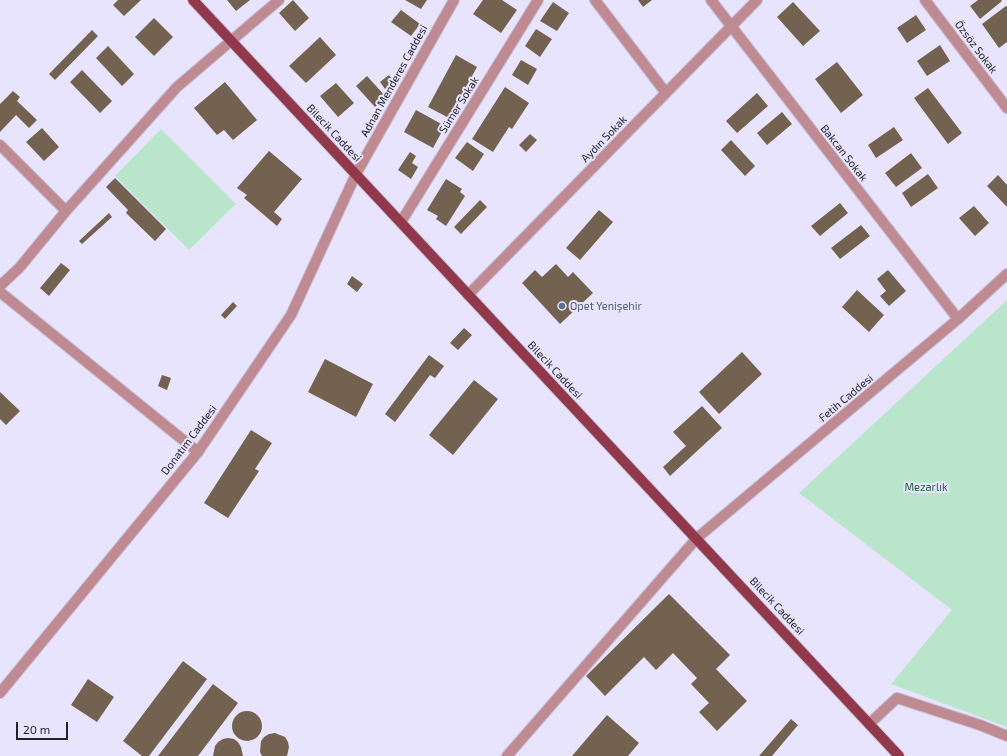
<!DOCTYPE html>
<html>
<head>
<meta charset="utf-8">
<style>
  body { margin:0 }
  #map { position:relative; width:1007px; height:756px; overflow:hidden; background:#e9e4fd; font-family:"Exo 2",sans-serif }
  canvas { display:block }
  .scale { position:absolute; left:16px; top:722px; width:52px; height:18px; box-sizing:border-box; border:2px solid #23212a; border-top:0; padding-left:5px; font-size:12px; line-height:14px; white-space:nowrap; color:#23212a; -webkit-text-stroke:3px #e9e4fd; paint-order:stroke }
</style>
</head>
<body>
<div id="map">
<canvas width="1007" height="756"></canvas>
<div class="scale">20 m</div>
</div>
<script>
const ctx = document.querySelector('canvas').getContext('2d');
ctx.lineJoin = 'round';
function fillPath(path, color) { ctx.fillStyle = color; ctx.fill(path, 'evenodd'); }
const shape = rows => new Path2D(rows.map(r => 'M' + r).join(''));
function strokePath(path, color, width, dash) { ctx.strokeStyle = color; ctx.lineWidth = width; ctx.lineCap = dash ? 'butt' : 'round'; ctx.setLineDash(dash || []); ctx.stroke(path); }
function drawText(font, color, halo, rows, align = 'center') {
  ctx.font = font + ' "Exo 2",sans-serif'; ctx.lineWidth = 4; ctx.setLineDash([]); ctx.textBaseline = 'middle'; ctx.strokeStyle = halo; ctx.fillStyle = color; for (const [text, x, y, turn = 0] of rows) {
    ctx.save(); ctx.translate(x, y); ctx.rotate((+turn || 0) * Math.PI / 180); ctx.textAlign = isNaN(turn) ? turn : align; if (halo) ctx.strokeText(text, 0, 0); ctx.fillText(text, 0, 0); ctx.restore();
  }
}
fillPath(shape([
  [161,129,236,204,189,250,115,176],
  [1007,300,1007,727,891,684,952,610,799,493]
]), '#b9e6ca');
fillPath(shape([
  [118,0,141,0,124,16,113,5],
  [227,0,250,0,236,11],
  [293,0,309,18,295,31,279,13],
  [405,0,427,0,421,9],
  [483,0,502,0,517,10,501,33,473,14],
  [638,0,652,0,643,7],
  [978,0,1001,0,1002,1,980,19,970,6],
  [553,2,569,13,557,31,540,21],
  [793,2,820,31,803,46,777,17],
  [1006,6,1007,7,1007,42,999,48,982,24],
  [401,10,420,24,411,36,391,22],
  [916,15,926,30,907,43,897,28],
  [154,18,173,37,154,56,135,37],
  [536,29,552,39,540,57,525,46],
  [92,30,98,36,55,80,49,74],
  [320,37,336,55,306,83,289,66],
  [940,45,950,61,927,76,917,61],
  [108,46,134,74,122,86,96,58],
  [456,55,477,67,449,118,428,107],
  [521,60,537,69,528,85,512,75],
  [837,62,863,95,841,113,815,79],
  [82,70,112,101,100,113,70,82],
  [389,75,394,82,385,89,380,82],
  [367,76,386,97,375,107,356,86],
  [225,82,257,120,233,140,224,130,217,135,194,108],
  [336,83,354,103,338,117,320,96],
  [505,87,529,103,512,129,509,127,493,152,472,139],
  [928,88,962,133,948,144,914,98],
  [13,91,20,97,17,101,37,120,29,128,16,115,0,132,0,104],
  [757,93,768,106,737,133,726,121],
  [416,110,445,126,433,148,404,132],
  [782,112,792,124,767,145,757,133],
  [894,127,903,140,876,158,868,145],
  [42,128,59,147,44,161,26,142],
  [530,134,537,140,526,152,519,145],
  [731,140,755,166,745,176,721,150],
  [467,142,484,154,473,171,455,158],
  [269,151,302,179,274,212,282,219,277,226,244,198,247,195,237,188],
  [410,152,416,156,412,163,418,167,411,179,398,170],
  [911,153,922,168,896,187,885,173],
  [928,174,938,188,911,207,902,193],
  [998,175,1007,185,1007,207,987,186],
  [115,178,166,229,155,241,126,213,128,210,106,187],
  [446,179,462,189,460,192,465,196,446,226,436,219,438,216,427,210],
  [480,200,487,207,461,234,454,227],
  [840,203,848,213,820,236,811,226],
  [974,206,989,223,975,236,959,218],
  [599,210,613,222,580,260,566,248],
  [109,213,112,217,82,244,79,241],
  [861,225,870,236,840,259,831,248],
  [61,263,70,270,49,296,40,288],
  [556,264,568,277,573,272,593,293,560,324,522,283,535,270,542,277],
  [888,270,906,291,889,306,880,296,886,291,877,279],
  [352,276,363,284,357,292,347,284],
  [857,290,884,315,869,332,842,307],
  [233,302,237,306,225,319,221,315],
  [464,328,472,335,458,350,450,343],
  [742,352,762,374,719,414,699,392],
  [429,355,444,366,435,378,430,375,395,422,385,414],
  [325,359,373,384,356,417,308,392],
  [162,375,171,378,167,390,158,386],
  [474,380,498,399,453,455,429,435],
  [0,392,20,411,6,425,0,419],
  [702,406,722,428,670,476,663,467,686,446,673,432],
  [251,430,272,443,255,469,259,471,228,518,204,503],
  [669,594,730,655,716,669,747,701,717,731,699,712,709,703,691,684,697,678,673,653,656,670,644,657,605,696,586,676],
  [183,661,207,679,149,756,142,756,123,741],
  [88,679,114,697,97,722,71,705],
  [213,684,238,703,198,756,158,756],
  '232 726a15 15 0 1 1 30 0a15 15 0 1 1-30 0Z',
  [607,715,639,743,628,756,572,756],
  [791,719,798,725,772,756,759,756],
  [275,733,285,737,288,742,289,747,287,756,262,756,260,752,261,741,264,737,269,734],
  [228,738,234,739,238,742,241,747,243,756,213,756,215,746,218,742,223,739]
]), '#736250');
const minor = shape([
  [595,0,666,93],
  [711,0,958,319],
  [925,0,1007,108],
  [0,145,66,211],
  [401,222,538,0],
  [0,286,20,267,66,211,177,87,279,0],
  [0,292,198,452],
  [468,295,757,0],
  [869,724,897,698,980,725,1007,736],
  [507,756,697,538]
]);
const tertiary = shape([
  [697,538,958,319,1007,274],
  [0,693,198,452,291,315,356,174,454,0]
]);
const primary = shape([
  [193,0,899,756]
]);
strokePath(minor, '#c5c1d7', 12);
strokePath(tertiary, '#c5c1d7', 12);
strokePath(primary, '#c5c1d7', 12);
strokePath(minor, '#bf8a91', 10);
strokePath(tertiary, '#bf8a91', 10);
strokePath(primary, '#92384b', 10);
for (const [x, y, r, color] of [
  [562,306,4,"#5c6f8a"]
]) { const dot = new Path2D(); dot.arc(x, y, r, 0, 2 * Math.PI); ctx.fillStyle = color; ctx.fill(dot); strokePath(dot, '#e9e4fd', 1.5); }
drawText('11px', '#23212a', '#e9e4fd', [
  ["Özsöz Sokak",976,47,53],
  ["Adnan Menderes Caddesi",394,81,-61],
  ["Sümer Sokak",459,105,-58],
  ["Bilecik Caddesi",334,133,47],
  ["Aydın Sokak",604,139,-46],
  ["Bakcan Sokak",844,153,52],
  ["Bilecik Caddesi",555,370,47],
  ["Fetih Caddesi",846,398,-40],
  ["Donatım Caddesi",189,440,-53],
  ["Bilecik Caddesi",777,606,47]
]);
drawText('11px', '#4e5e75', '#e9e4fd', [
  ["Opet Yenişehir",570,306]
], 'left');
drawText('11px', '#1f6441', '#e9e4fd', [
  ["Mezarlık",926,487]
]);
</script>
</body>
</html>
